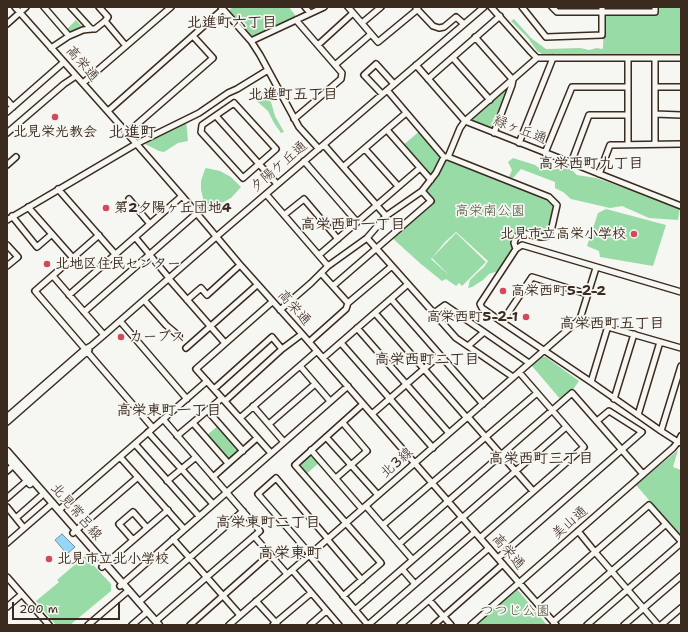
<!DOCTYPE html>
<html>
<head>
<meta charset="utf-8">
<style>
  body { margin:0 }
  #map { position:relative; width:688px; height:632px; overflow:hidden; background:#f6f6f2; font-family:"Shantell Sans",sans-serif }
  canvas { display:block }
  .frame { position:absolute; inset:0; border:8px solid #3b2a1e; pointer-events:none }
  .scale { position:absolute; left:12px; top:602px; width:108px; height:18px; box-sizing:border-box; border:2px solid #3b2a1e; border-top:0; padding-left:5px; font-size:12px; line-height:14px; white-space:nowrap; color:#3b2a1e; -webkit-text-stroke:3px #f6f6f2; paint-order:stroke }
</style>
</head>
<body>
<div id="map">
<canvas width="688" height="632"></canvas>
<div class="frame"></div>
<div class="scale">200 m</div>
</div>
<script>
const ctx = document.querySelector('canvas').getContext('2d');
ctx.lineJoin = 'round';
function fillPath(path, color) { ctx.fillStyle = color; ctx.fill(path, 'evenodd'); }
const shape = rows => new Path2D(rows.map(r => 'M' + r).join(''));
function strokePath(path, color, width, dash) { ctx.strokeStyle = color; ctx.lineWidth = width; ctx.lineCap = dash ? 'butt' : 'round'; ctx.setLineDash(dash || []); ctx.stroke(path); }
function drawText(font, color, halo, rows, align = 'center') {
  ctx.font = font + ' "Shantell Sans","Klee One",sans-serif'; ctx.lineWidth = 3.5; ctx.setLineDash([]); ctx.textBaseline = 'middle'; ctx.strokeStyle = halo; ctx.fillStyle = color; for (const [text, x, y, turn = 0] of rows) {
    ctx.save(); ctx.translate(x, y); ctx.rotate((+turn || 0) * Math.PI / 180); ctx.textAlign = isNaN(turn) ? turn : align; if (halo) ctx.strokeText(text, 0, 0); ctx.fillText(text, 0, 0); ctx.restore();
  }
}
fillPath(shape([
  [233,7,289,7,298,19,251,41,226,13],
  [657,7,681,7,681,54,603,55,603,54,551,55,542,54,537,51,528,38,511,21,514,19,531,38,546,49,580,48,589,50,597,48,602,49,603,48,604,14,656,14],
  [76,20,83,28,69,34,66,30],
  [513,80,494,133,465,121],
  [253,86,258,87,271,102,275,116,284,132,281,133,274,123,268,111,252,97,256,93,253,88],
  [186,120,188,141,178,143,164,152,159,151,143,143],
  [421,130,444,157,549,197,557,205,548,236,522,233,516,236,516,249,503,266,498,271,489,274,483,280,472,287,468,288,470,280,476,274,484,267,488,261,465,240,456,232,445,242,431,259,450,276,432,258,456,233,486,262,462,286,459,283,456,286,446,279,442,281,421,264,390,236,431,201,422,191,431,180,402,146],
  [513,158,535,165,542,170,570,168,577,175,596,178,680,207,678,220,649,218,622,206,610,208,571,199,563,192,555,188,555,182,521,169,514,177,512,178,509,177,512,170,508,162],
  [206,168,220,171,231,177,241,187,231,198,207,211,204,202,201,190,201,181,205,169],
  [606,209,666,225,653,266,600,257,599,251,587,246,598,213],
  [542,357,546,357,579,381,572,391,561,400,532,366],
  [220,424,243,451,228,463,205,437],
  [311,450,321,461,304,476,295,465],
  [678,450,673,467,681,470,681,537,636,485],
  [85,556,111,584,111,591,70,625,56,625,36,601,59,582,57,580],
  [517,589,547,625,476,625,512,594]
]), '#98dba7');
const water = shape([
  [62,534,75,547,67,554,55,540,62,534]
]);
fillPath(water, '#98d6f9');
strokePath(water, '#7391a1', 1);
const minor = shape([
  [15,7,127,133,182,196,242,267,302,334,556,625],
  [44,7,69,36],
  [71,7,91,29],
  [221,7,251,41,260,55,299,127,319,149],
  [305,7,310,13],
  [348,7,378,42,418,9],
  [491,7,531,52,537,58,681,58],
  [522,7,546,37,602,35,602,7],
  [552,7,557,12,655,12,655,7],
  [416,8,433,26,439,28,444,27,456,17,464,24],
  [105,21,126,46],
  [362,23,381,7],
  [7,24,26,7],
  [475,37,513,80,512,85,494,133],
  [251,41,324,7],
  [318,45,353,13],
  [51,48,69,36,83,30,91,29,95,29,105,21,108,17,99,7],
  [453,58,490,100],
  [628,58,628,144],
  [335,65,371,34],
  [416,65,465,121,681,206],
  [428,79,500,16],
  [83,83,171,7],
  [655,87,681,87],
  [387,90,444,157,448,157,549,197,557,205,552,227,548,236,541,237,522,233,516,237,514,243,516,249],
  [382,94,364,75,376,64,394,84],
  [7,100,13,107],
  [234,103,276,149,243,178,201,132,202,125,234,103],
  [108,111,223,9],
  [7,112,64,62],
  [655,114,681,115],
  [216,116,277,184],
  [294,119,341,79,342,73,296,20],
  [387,130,431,180],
  [7,133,64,84,76,76],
  [127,133,213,58,193,36],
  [519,143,553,58],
  [655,144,655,58],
  [324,145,386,216],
  [365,149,398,186],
  [545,153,572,87,628,87],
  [448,157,460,128,465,121,537,58],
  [304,161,357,222],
  [571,163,589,115,628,115],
  [7,165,16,157],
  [343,167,406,113],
  [599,174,610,145,681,144],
  [58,189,115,254],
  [266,194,328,266],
  [129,199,150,224],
  [28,207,73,258],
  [284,215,304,199,338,239],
  [12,216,37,247,52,234],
  [7,220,136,144,199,113,228,93,237,89,268,70],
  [99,235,35,291,153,428],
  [135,237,169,278],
  [367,238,456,338,513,377],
  [7,245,18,257,7,266],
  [319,255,420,168],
  [321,273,348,303],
  [53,276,104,335],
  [169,279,225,343],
  [333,286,431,201,422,191],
  [681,292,522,245,516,249,480,304,482,308,502,322,591,382,661,431,678,442,681,443],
  [69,295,182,196],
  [391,299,483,404],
  [144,300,166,325,179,336],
  [187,300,201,288,207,295,240,265],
  [280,310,311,283,328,266,367,238,386,216,422,191,436,173,444,157],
  [84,312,197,213],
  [375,313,467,418],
  [434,313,445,305,529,363],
  [580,319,681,348],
  [580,319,596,268],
  [120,321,187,399],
  [502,322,532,277,587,294],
  [357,328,449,433],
  [309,342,346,309,348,303,392,266],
  [341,343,433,448],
  [468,346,484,332],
  [186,348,257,285],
  [323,358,408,284],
  [300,366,330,401],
  [591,382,608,326],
  [214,389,272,337,282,349],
  [614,399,634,334],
  [225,401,282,349,302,334],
  [253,406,284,442],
  [207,410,243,451],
  [372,414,440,355],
  [638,415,660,342],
  [7,417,85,349,91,346,104,335,216,237,484,7],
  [468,417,533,491],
  [240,418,317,351],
  [7,422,89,350],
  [193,423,228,463],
  [269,424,315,384],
  [661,431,681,366],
  [148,432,213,504],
  [177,436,222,398],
  [326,437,378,495],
  [135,444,199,516],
  [311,450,362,509],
  [271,453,196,369,272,302],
  [120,457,184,529],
  [7,471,16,463],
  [213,477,257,438],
  [336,478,367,451,343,423],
  [167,481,196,457],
  [7,498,30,478],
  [366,506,412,559],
  [7,507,24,528],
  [59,510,207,381],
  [16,518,41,496],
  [462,518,566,427],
  [383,525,537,393],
  [578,531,595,552,658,625],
  [73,533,138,477],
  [254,536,287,574],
  [480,538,584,447,519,372],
  [173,539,240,615],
  [327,539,362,580],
  [133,540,119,524,133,512,147,528],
  [7,543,53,503],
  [399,544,572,393,643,474],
  [310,554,258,494,276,478,328,539],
  [309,555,368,625],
  [498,558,642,432,609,411,597,421],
  [102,567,168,510],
  [402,569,415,584],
  [292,570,339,625],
  [7,577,49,625],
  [120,586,348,386],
  [343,596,381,563,295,465,363,404],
  [429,600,451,625],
  [256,601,277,624],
  [139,602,243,511],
  [537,603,595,552,649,505,681,541],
  [7,607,22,594],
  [355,610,462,517],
  [156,621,260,531,163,419],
  [553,622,666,524],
  [88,625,129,590],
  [132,625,147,612],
  [190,625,270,554],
  [229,625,580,319],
  [273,625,311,593],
  [310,625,326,611],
  [368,625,475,532],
  [400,625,489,548],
  [434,625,503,564],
  [471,625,673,448,678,442,681,436],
  [587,625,681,543],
  [624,625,681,576],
  [661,625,681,608]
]);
const major = shape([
  [7,451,159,625],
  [7,458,30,484]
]);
strokePath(minor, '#3b2a1e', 8);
strokePath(major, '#3b2a1e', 9);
strokePath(minor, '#f6f6f2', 5);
strokePath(major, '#f6f6f2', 6);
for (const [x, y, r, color] of [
  [55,117,4,"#d1495b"],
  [106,208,4,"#d1495b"],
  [634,234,4,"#d1495b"],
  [47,264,4,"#d1495b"],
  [503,291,4,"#d1495b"],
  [526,317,4,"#d1495b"],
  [121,337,4,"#d1495b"],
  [49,559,4,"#d1495b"]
]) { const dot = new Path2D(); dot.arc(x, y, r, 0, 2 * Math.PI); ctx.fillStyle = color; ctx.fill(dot); strokePath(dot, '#f6f6f2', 1.5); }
drawText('14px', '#3b2a1e', '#f6f6f2', [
  ["高栄通",82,64,49],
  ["緑ヶ丘通",520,130,21],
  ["夕陽ケ丘通",279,167,-41],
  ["高栄通",294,308,48],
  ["北3線",397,463,-41],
  ["北見常呂線",76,512,49],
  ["美山通",570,523,-41],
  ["高栄通",508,552,49]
]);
drawText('bold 14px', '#3b2a1e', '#f6f6f2', [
  ["北見栄光教会",55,132,"center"],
  ["第2夕陽ヶ丘団地4",114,208],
  ["北見市立高栄小学校",626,234,"right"],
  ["北地区住民センター",55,264],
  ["高栄西町5-2-2",511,291],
  ["高栄西町5-2-1",518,317,"right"],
  ["カーブス",129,337],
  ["北見市立北小学校",57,559]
], 'left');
drawText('14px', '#525640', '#f6f6f2', [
  ["高栄南公園",490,211],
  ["つつじ公園",515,611]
]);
drawText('bold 15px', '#3b2a1e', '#f6f6f2', [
  ["北進町六丁目",232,23],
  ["北進町五丁目",293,95],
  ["高栄西町九丁目",591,164],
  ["高栄西町一丁目",353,225],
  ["高栄西町五丁目",612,324],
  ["高栄西町二丁目",427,360],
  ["高栄東町一丁目",169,411],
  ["高栄西町三丁目",541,459],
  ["高栄東町二丁目",268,523]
]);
drawText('bold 16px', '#3b2a1e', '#f6f6f2', [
  ["北進町",132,133],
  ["高栄東町",290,554]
]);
</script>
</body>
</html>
